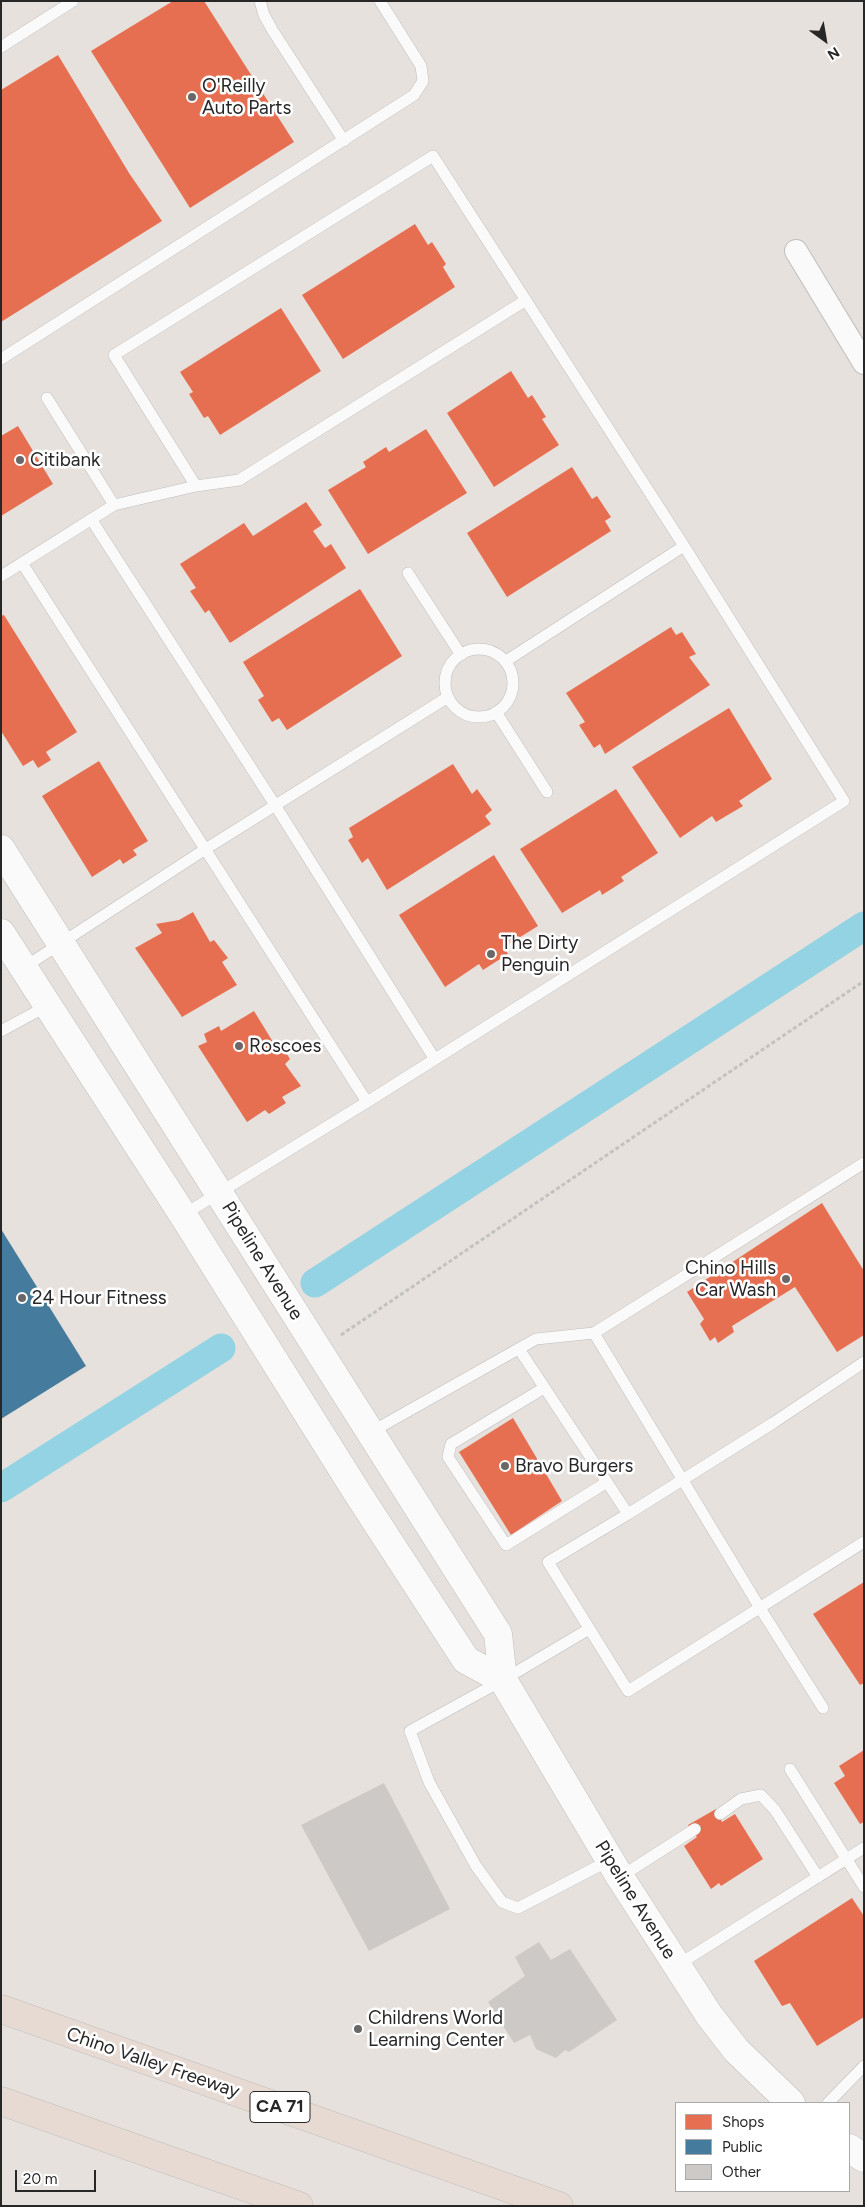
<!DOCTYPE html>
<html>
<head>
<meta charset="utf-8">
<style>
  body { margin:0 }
  #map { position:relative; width:865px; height:2207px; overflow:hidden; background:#e6e1dc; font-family:Figtree,sans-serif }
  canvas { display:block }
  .frame { position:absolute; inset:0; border:2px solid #272727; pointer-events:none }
  .legend { position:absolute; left:675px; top:2102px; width:175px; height:90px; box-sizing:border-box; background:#fff; border:1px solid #a9a9a9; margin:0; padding:6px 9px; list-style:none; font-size:15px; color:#272727 }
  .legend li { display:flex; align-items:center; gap:10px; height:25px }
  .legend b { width:25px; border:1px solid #a9a9a9 }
  .north { position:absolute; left:800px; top:15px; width:50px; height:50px; -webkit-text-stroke:4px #fff; paint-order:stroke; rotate:148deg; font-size:14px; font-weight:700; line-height:20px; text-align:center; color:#272727 }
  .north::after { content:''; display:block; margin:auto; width:18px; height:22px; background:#272727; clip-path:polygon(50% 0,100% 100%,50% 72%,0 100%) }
  .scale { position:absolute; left:15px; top:2170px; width:81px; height:22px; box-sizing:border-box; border:2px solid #272727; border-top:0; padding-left:6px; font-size:15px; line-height:18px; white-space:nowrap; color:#272727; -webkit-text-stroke:4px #fff; paint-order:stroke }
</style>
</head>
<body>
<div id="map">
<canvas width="865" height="2207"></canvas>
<div class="frame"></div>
<ul class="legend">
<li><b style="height:14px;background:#e76f51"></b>Shops</li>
<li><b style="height:14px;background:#457b9d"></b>Public</li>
<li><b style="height:14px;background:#ccc9c6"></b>Other</li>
</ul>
<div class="north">N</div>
<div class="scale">20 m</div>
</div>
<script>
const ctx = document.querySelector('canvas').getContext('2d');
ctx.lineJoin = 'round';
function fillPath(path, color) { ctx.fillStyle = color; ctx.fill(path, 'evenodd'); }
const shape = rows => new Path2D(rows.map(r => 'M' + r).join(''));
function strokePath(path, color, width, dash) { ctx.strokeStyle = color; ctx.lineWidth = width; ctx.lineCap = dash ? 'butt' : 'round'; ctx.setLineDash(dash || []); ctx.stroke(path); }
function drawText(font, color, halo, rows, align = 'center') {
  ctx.font = font + ' Figtree,sans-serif'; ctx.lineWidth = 5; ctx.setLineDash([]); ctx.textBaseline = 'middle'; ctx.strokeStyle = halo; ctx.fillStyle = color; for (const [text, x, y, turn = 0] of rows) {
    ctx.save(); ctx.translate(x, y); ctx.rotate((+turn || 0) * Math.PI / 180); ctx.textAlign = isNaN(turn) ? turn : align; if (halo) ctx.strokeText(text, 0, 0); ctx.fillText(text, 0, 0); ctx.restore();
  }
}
fillPath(shape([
  [173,1,204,1,294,142,190,208,91,51],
  [58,55,129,173,162,221,1,322,1,90],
  [415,224,428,245,432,242,446,264,443,267,455,287,343,359,302,295],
  [281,308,321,371,220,435,208,416,204,418,189,394,193,392,180,372],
  [511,371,528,398,532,395,546,417,542,419,559,445,494,487,447,413],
  [18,426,53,484,1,516,1,436],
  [426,429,467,493,368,554,328,490,366,467,363,462,386,447,389,452],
  [572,467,592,499,597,496,611,517,605,521,611,531,507,597,467,533],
  [306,502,322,525,313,531,325,548,331,544,346,568,230,643,209,610,205,613,190,591,196,588,180,564,244,523,253,536],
  [360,589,402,656,287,730,279,718,272,722,258,700,264,696,243,662],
  [4,615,77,732,46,752,51,760,38,768,33,760,23,766,1,731,1,616],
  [671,627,676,635,682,632,696,654,689,657,710,685,605,754,600,744,594,748,579,725,585,722,566,693],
  [729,708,772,779,739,801,743,806,716,822,712,816,680,838,632,767],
  [99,761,148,841,133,850,137,855,123,864,120,859,92,877,42,796],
  [453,764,472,794,477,789,492,810,485,816,491,824,387,890,368,858,362,863,348,840,353,837,349,828],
  [616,789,658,853,621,877,624,881,602,895,600,890,562,913,520,849],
  [494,855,538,926,504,947,508,954,483,970,479,964,445,987,399,915],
  [193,912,210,942,214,940,228,958,222,962,237,985,182,1017,135,948,162,933,156,924,179,920],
  [254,1011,273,1042,278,1040,290,1059,285,1064,301,1086,282,1097,286,1103,269,1114,265,1110,247,1122,198,1046,207,1042,204,1034,219,1026,221,1031],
  [822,1203,864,1271,864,1335,837,1352,795,1287,732,1326,734,1332,718,1343,715,1337,710,1341,700,1324,704,1319,687,1292],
  [513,1418,562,1501,511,1535,459,1452],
  [864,1582,864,1683,860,1685,813,1614],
  [864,1750,864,1822,860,1824,834,1783,845,1776,839,1766],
  [716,1809,722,1822,735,1814,763,1859,721,1886,719,1883,711,1889,684,1846,697,1837,688,1825],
  [852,1898,864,1916,864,2017,817,2046,790,2003,782,2006,754,1961]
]), '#e76f51');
fillPath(shape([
  [1,1229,86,1366,1,1419]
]), '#457b9d');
strokePath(shape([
  [315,1283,864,926],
  [1,1488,221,1348]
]), '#94d3e3', 29);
fillPath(shape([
  [384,1783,450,1909,369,1951,301,1825],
  [539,1942,551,1960,570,1949,617,2020,569,2052,565,2050,556,2058,536,2049,530,2035,514,2043,488,2002,525,1976,515,1957]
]), '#ccc9c6');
const lane = shape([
  [260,1,264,15,273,31,344,141],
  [1,47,73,1],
  [1,359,414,95,423,81,421,66,380,1],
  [47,398,114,505],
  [196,486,239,480,526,300],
  [91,519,275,805,434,1058],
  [22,563,367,1102,183,1215],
  [408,573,461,655],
  [1,576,114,505,196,486,114,355,433,156,684,546,506,661],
  '445 683a34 34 0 1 1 68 0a34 34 0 1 1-68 0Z',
  [496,712,547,792],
  [23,968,204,850,448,697],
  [1,1031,47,1006],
  [367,1102,844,801,684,546],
  [594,1333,760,1608,823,1708],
  [519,1349,628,1514,548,1562,628,1691,864,1542],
  [544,1388,451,1444,448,1457,506,1545,607,1482],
  [371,1432,536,1339,594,1333,864,1163],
  [628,1514,773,1423,864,1362],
  [589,1629,503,1680,410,1731,429,1782,476,1866,502,1902,518,1908,610,1860],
  [790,1769,864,1887],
  [720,1814,741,1799,761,1795,775,1810,818,1877],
  [620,1877,695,1829],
  [676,1966,864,1848],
  [828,2103,864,2066]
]);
const street = shape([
  [796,251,864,363]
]);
const secondary = shape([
  [1,849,498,1634,503,1680,620,1877,709,2015,736,2050,791,2103],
  [1,933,183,1215,358,1494,466,1660,503,1680],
  [849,2148,864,2158]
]);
const highway = shape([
  [1,2009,559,2206],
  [1,2101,299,2206]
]);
strokePath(lane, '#bfbdbd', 12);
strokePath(street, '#bfbdbd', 24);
strokePath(secondary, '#bfbdbd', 29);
strokePath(highway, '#bfbdbb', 29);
strokePath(shape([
  [341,1335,864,981]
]), '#c2c2c1', 3, [4, 2.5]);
strokePath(lane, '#fbfafa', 11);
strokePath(street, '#fbfafa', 22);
strokePath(secondary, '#fbfafa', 28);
strokePath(highway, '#e7dad3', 28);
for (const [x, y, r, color] of [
  [192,97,5,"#6a6866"],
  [20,460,5,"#6a6866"],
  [491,954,5,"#6a6866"],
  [239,1046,5,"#6a6866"],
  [786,1279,5,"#6a6866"],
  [22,1298,5,"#6a6866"],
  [505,1466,5,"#6a6866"],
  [358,2029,5,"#6a6866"]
]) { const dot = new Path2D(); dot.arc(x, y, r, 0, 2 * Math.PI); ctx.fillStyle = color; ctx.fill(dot); strokePath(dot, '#fff', 2); }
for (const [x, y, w] of [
  [280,2107,60]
]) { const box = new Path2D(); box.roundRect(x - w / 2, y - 15.5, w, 31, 4); ctx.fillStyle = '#fff'; ctx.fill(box); strokePath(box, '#272727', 1); }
drawText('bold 18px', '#272727', null, [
  ["CA 71",280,2107]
]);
drawText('19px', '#272727', '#fff', [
  ["O'Reilly",202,86],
  ["Auto Parts",202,108],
  ["Citibank",30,460],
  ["The Dirty",501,943],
  ["Penguin",501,965],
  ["Roscoes",249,1046],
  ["Chino Hills",776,1268,"right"],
  ["Car Wash",776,1290,"right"],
  ["24 Hour Fitness",32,1298],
  ["Bravo Burgers",515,1466],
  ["Childrens World",368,2018],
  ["Learning Center",368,2040]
], 'left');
drawText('19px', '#272727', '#fff', [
  ["Pipeline Avenue",262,1261,58],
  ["Pipeline Avenue",635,1900,58],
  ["Chino Valley Freeway",153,2063,19]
]);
</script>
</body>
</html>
